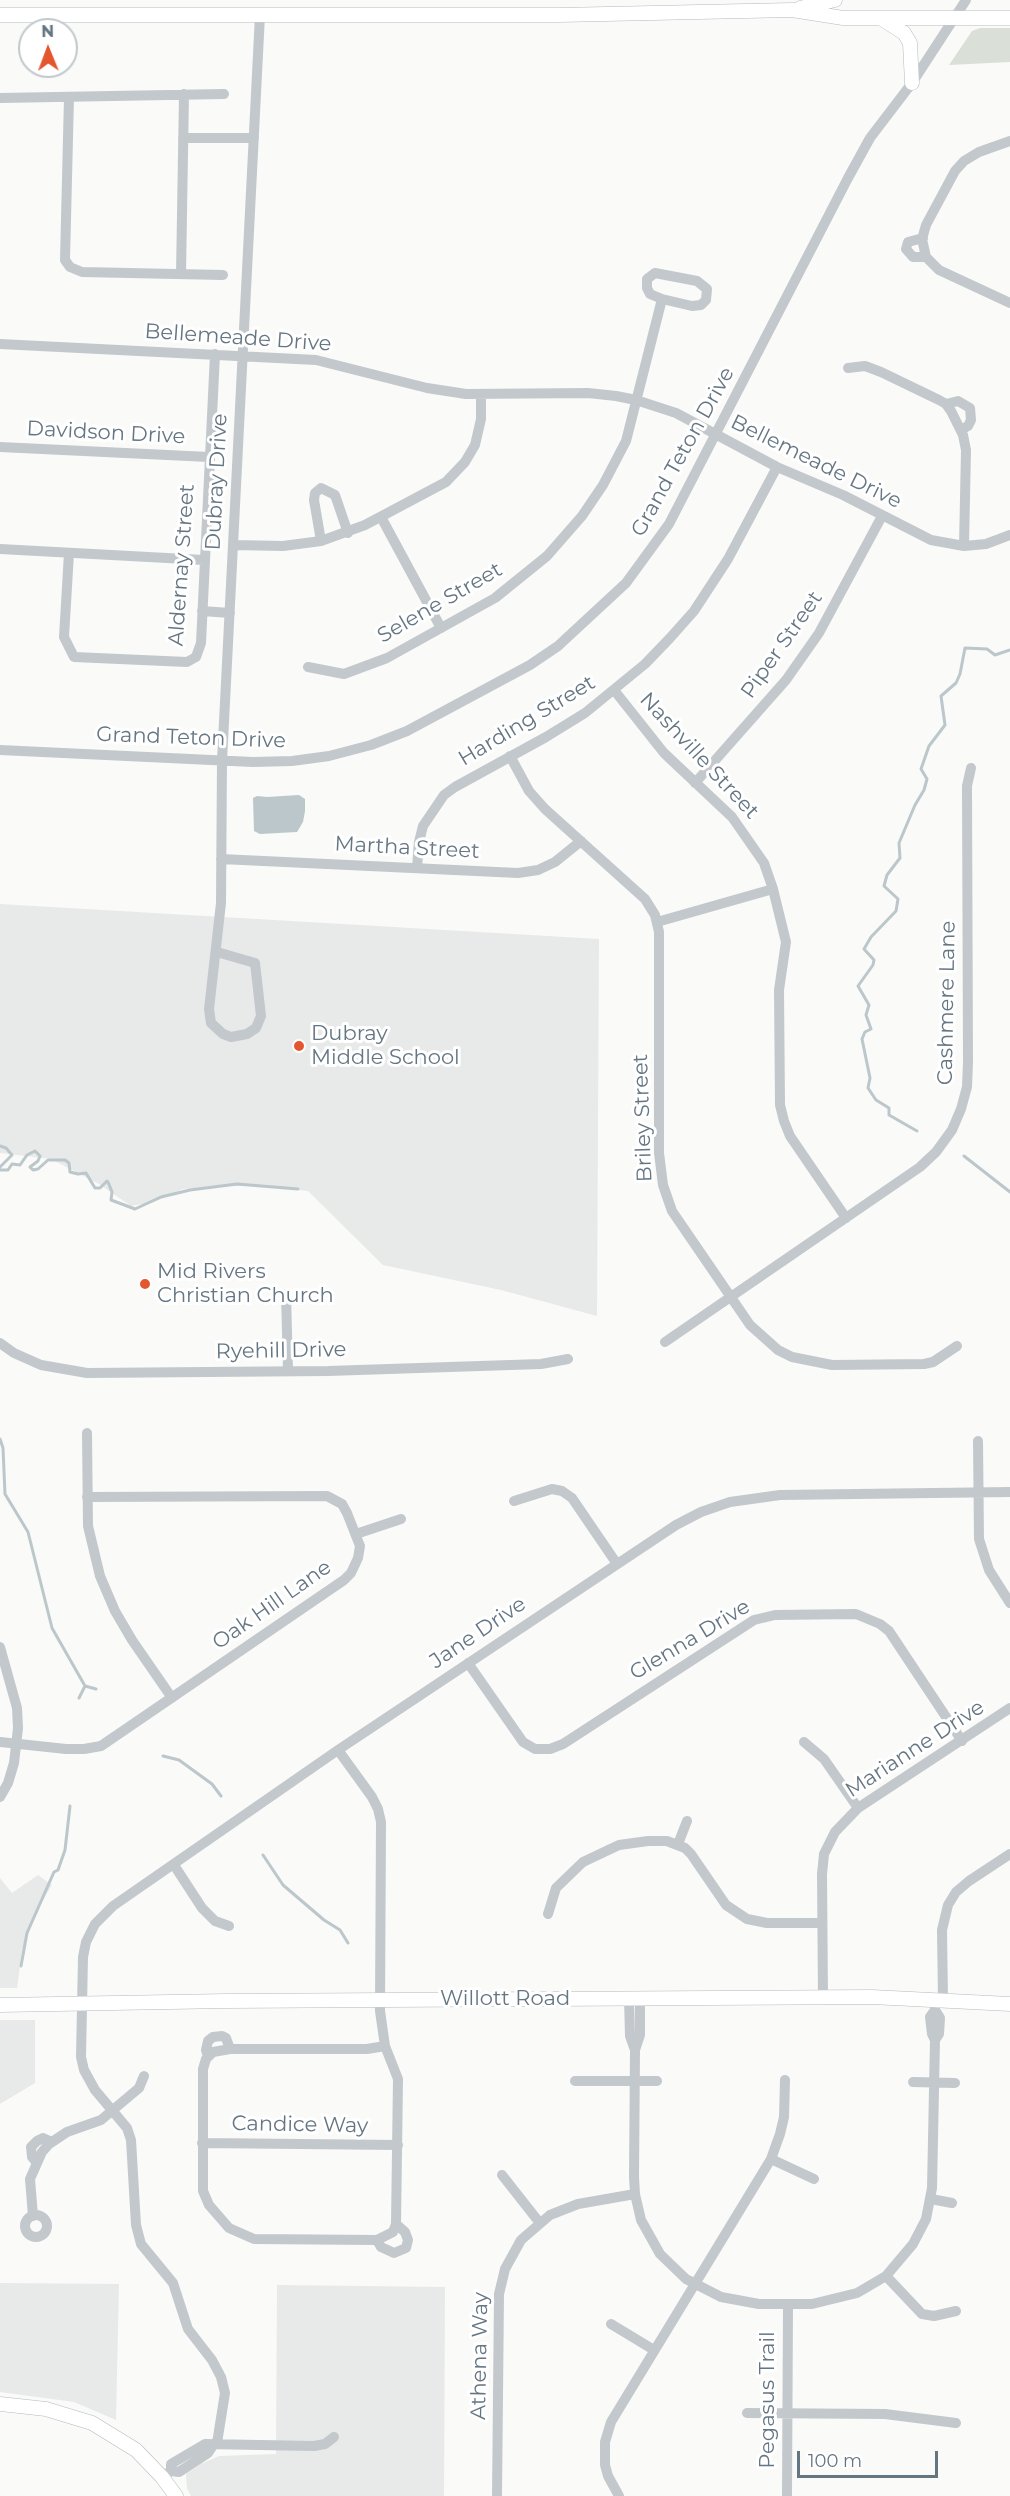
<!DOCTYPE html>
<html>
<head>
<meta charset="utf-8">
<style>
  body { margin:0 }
  #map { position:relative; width:1010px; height:2496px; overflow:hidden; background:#fafaf8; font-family:Montserrat,sans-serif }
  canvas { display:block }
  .north { position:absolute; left:18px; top:18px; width:60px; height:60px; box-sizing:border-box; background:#fff; border:2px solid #c1c8cd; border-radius:50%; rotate:359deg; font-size:16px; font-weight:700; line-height:24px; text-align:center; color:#657683 }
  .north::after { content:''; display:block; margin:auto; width:21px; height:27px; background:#e4572e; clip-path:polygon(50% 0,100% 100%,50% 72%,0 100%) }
  .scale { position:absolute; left:797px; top:2451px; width:141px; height:27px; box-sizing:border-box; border:3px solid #657683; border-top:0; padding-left:8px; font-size:18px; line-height:21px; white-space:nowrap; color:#657683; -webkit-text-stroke:4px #fff; paint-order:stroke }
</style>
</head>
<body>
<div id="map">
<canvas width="1010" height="2496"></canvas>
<div class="north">N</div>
<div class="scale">100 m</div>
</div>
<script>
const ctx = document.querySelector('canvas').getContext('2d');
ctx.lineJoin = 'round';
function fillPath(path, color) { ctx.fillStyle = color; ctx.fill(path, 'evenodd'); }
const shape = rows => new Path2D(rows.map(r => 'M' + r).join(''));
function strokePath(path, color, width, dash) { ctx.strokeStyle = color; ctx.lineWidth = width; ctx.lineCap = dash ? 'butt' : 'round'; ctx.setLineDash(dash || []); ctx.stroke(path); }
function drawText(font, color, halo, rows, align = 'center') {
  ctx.font = font + ' Montserrat,sans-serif'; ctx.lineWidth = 6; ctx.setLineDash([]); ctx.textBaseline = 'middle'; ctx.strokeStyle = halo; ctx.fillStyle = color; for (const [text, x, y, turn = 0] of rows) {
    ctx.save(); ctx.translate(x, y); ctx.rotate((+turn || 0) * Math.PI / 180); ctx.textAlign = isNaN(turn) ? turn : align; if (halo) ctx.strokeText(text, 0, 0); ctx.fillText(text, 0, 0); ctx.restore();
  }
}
fillPath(shape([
  [0,904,599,939,597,1316,501,1290,383,1265,308,1191,247,1185,183,1189,154,1202,131,1206,99,1184,51,1159,0,1153],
  [38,1875,52,1885,33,1917,22,1951,17,1988,0,1988,0,1878,12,1893],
  [0,2020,35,2020,35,2083,0,2104],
  [0,2283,119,2284,116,2420,74,2402,0,2392],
  [277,2285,445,2287,444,2496,191,2496,187,2488,186,2474,201,2464,219,2456,276,2454]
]), '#e8e9e9');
fillPath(shape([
  [980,28,1010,28,1010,62,949,65,972,31]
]), '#dadfd7');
fillPath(shape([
  [299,795,305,799,305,811,303,822,297,832,260,834,254,831,253,798,257,796,267,797]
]), '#bbc7cb');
strokePath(shape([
  [917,1131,889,1115,889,1108,876,1100,868,1088,870,1078,862,1039,865,1032,871,1029,866,1015,869,1005,858,986,873,965,874,960,864,949,871,937,896,911,898,899,884,886,887,875,900,858,899,843,915,805,924,790,927,779,921,769,929,746,945,725,941,696,956,683,960,674,965,648,987,649,995,655,1010,650],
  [0,1146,6,1148,12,1155,0,1167],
  [964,1156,1010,1192],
  [0,1170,8,1170,12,1164,20,1165,27,1155,35,1151,40,1156,38,1161,30,1167,33,1170,38,1169,48,1160,65,1160,69,1163,70,1172,78,1174,86,1173,95,1188,100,1188,107,1181,108,1182,112,1192,111,1200,135,1209,161,1197,190,1190,237,1184,298,1189],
  [0,1439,3,1448,5,1494,28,1532,52,1628,85,1686,96,1689],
  [79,1698,85,1686],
  [163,1756,179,1760,212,1784,221,1796],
  [263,1855,283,1885,324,1920,340,1930,348,1943],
  [21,1966,27,1933,54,1872,58,1870,65,1850,70,1806]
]), '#bbc7cb', 3);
const major = shape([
  [800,8,835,0],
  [0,15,559,15,792,10,843,18,1010,18],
  [882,19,904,33,910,43,912,83],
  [0,2005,227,2001,872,1997,1010,2004],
  [0,2404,46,2409,92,2423,136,2450,162,2477,176,2496]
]);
strokePath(major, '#b5babe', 15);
strokePath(shape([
  [69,97,65,260,70,267,82,272,223,275],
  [0,98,224,94],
  [183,138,254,138],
  [1010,141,979,152,964,161,955,171,926,225,922,239,926,257,939,270,1010,303],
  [923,238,908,242,906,249,913,257,926,257],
  [181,274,184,94],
  [0,344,316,360,427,388,466,394,588,393,616,396,636,400,676,413,777,467,843,495,931,540,964,546,986,544,1010,535],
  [848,368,865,366,881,372,939,400,946,404,951,411,963,435,966,450,964,546],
  [946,404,958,401,970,408,971,420,968,426,961,430],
  [0,447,209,457],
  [381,517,441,628],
  [321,541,314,500,315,493,321,488,335,495,348,533],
  [234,545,283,546,321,541,365,525,446,482,465,462,475,445,481,419,481,394],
  [0,549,204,560],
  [69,553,64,637,74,657,187,662,196,657,201,643,215,354],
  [202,611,230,613],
  [308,667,344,674,387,658,495,598,547,556,582,516,603,485,626,441,662,299,692,306,701,305,706,300,707,289,697,281,655,273,647,279,647,288,650,294,662,299],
  [614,690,664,753,732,817,764,863,773,889,786,942,779,990,780,1105,784,1121,790,1136,846,1218],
  [0,750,253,762,292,761,329,756,371,745,407,731,530,665,558,646,626,583,669,524,848,178,870,138,912,83,966,0],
  [510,756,529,791,545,809,645,899,655,915,659,932,659,1153,663,1185,672,1211,750,1325,778,1350,792,1357,832,1365,924,1364,933,1362,957,1346],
  [695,783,786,680,819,633,882,516],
  [221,859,518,873,538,870,555,862,581,841],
  [417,868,419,842,423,826,444,795,455,787,546,737,585,713,645,664,670,638,694,611,728,559,777,467],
  [657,922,773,889],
  [217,952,255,963,261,1016,256,1028,247,1034,231,1037,223,1034,211,1023,209,1009,221,903,222,761,260,15],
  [286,1294,288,1371],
  [665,1342,920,1167,936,1152,952,1130,961,1109,967,1087,968,1062,967,786,971,768],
  [0,1343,14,1353,41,1365,87,1373,328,1371,541,1364,568,1359],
  [87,1433,88,1526,100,1576,115,1611,132,1640,172,1698],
  [978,1441,979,1539,989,1570,1010,1603],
  [514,1501,552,1489,562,1491,572,1498,617,1564],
  [356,1534,401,1519],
  [0,1647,17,1708,18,1728,14,1763,8,1783,0,1797],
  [468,1663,523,1742,535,1749,550,1749,563,1744,754,1620,775,1615,856,1614,880,1624,889,1631,962,1741],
  [0,1742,66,1749,84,1749,101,1746,344,1580,351,1573,358,1558,360,1546,347,1513,342,1504,327,1496,87,1497],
  [804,1742,824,1759,858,1808],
  [338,1750,372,1797,378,1809,381,1822,380,2011,385,2046,398,2079,396,2224,393,2232,377,2240,254,2239,229,2228,209,2205,203,2191,203,2069,206,2059,213,2052,230,2049,367,2049,385,2046],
  [678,1844,687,1821],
  [174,1865,202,1908,215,1921,229,1926],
  [548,1914,556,1888,583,1862,619,1845,648,1841,667,1841,685,1848,691,1854,726,1905,747,1919,767,1923,822,1923],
  [629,1998,630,2036,635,2050],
  [640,1998,640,2035,635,2050,634,2177,635,2194,641,2220,660,2254,686,2279,721,2297,759,2304,812,2304,857,2293,886,2276,913,2244,926,2219,932,2188,935,2040,939,2034,940,2018,935,2010,935,1999],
  [823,1998,822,1874,824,1854,835,1832,858,1808,1010,1708],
  [943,2000,942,1930,948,1905,956,1892,969,1881,1010,1854],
  [935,2010,930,2017,932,2034,935,2040],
  [208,2057,206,2050,208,2041,213,2037,222,2036,226,2038,230,2049],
  [575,2081,657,2081],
  [913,2082,955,2083],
  [202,2143,398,2145],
  [771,2159,814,2179],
  [36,2162,32,2157,31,2147,37,2141,43,2138,52,2142],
  [502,2175,539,2222],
  [931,2199,952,2203],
  '25 2226a11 11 0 1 1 22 0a11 11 0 1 1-22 0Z',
  [33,2216,30,2179,42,2152,49,2144,67,2132,101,2120,139,2088,144,2076],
  [377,2240,381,2247,394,2253,406,2248,408,2240,405,2232,396,2224],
  [886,2276,922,2314,934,2316,956,2311],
  [611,2324,654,2350],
  [747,2413,885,2414,956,2423],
  [217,2443,225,2393,221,2377,212,2360,188,2329,173,2283,141,2244,136,2225,131,2140,127,2128,95,2090,84,2070,81,2057,83,1957,86,1942,95,1924,113,1906,338,1750,676,1525,701,1512,730,1502,780,1495,1010,1492],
  [171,2471,179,2472,208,2453,214,2444],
  [162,2477,171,2471,171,2464,205,2444,314,2446,325,2444,334,2437],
  [497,2496,499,2294,505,2269,521,2240,550,2215,578,2204,635,2194],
  [619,2496,608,2476,605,2465,605,2442,611,2422,771,2159,780,2134,784,2117,785,2080],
  [787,2496,788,2304]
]), '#c3c8cc', 10);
strokePath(major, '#fff', 14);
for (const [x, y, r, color] of [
  [299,1046,6,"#e4572e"],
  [145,1284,6,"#e4572e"]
]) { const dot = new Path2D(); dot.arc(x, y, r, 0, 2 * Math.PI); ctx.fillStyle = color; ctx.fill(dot); strokePath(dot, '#fff', 2); }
drawText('21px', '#657683', '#fff', [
  ["Bellemeade Drive",238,338,4],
  ["Davidson Drive",106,433,3],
  ["Grand Teton Drive",683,452,-61],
  ["Bellemeade Drive",816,462,26],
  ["Dubray Drive",217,482,-87],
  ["Aldernay Street",182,565,-86],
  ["Selene Street",440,603,-30],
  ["Piper Street",782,645,-55],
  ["Harding Street",527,721,-31],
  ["Grand Teton Drive",191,738,2],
  ["Nashville Street",699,756,47],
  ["Martha Street",407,848,3],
  ["Cashmere Lane",947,1003,-89],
  ["Briley Street",643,1118,-92],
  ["Ryehill Drive",281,1351,-1],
  ["Oak Hill Lane",272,1605,-35],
  ["Jane Drive",478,1633,-34],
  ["Glenna Drive",690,1640,-31],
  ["Marianne Drive",915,1749,-33],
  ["Willott Road",505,1999],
  ["Candice Way",300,2125,1],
  ["Athena Way",480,2356,-89],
  ["Pegasus Trail",768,2400,-90]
]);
drawText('21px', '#657683', '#fff', [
  ["Dubray",311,1034],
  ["Middle School",311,1058],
  ["Mid Rivers",157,1272],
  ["Christian Church",157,1296]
], 'left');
</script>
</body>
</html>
